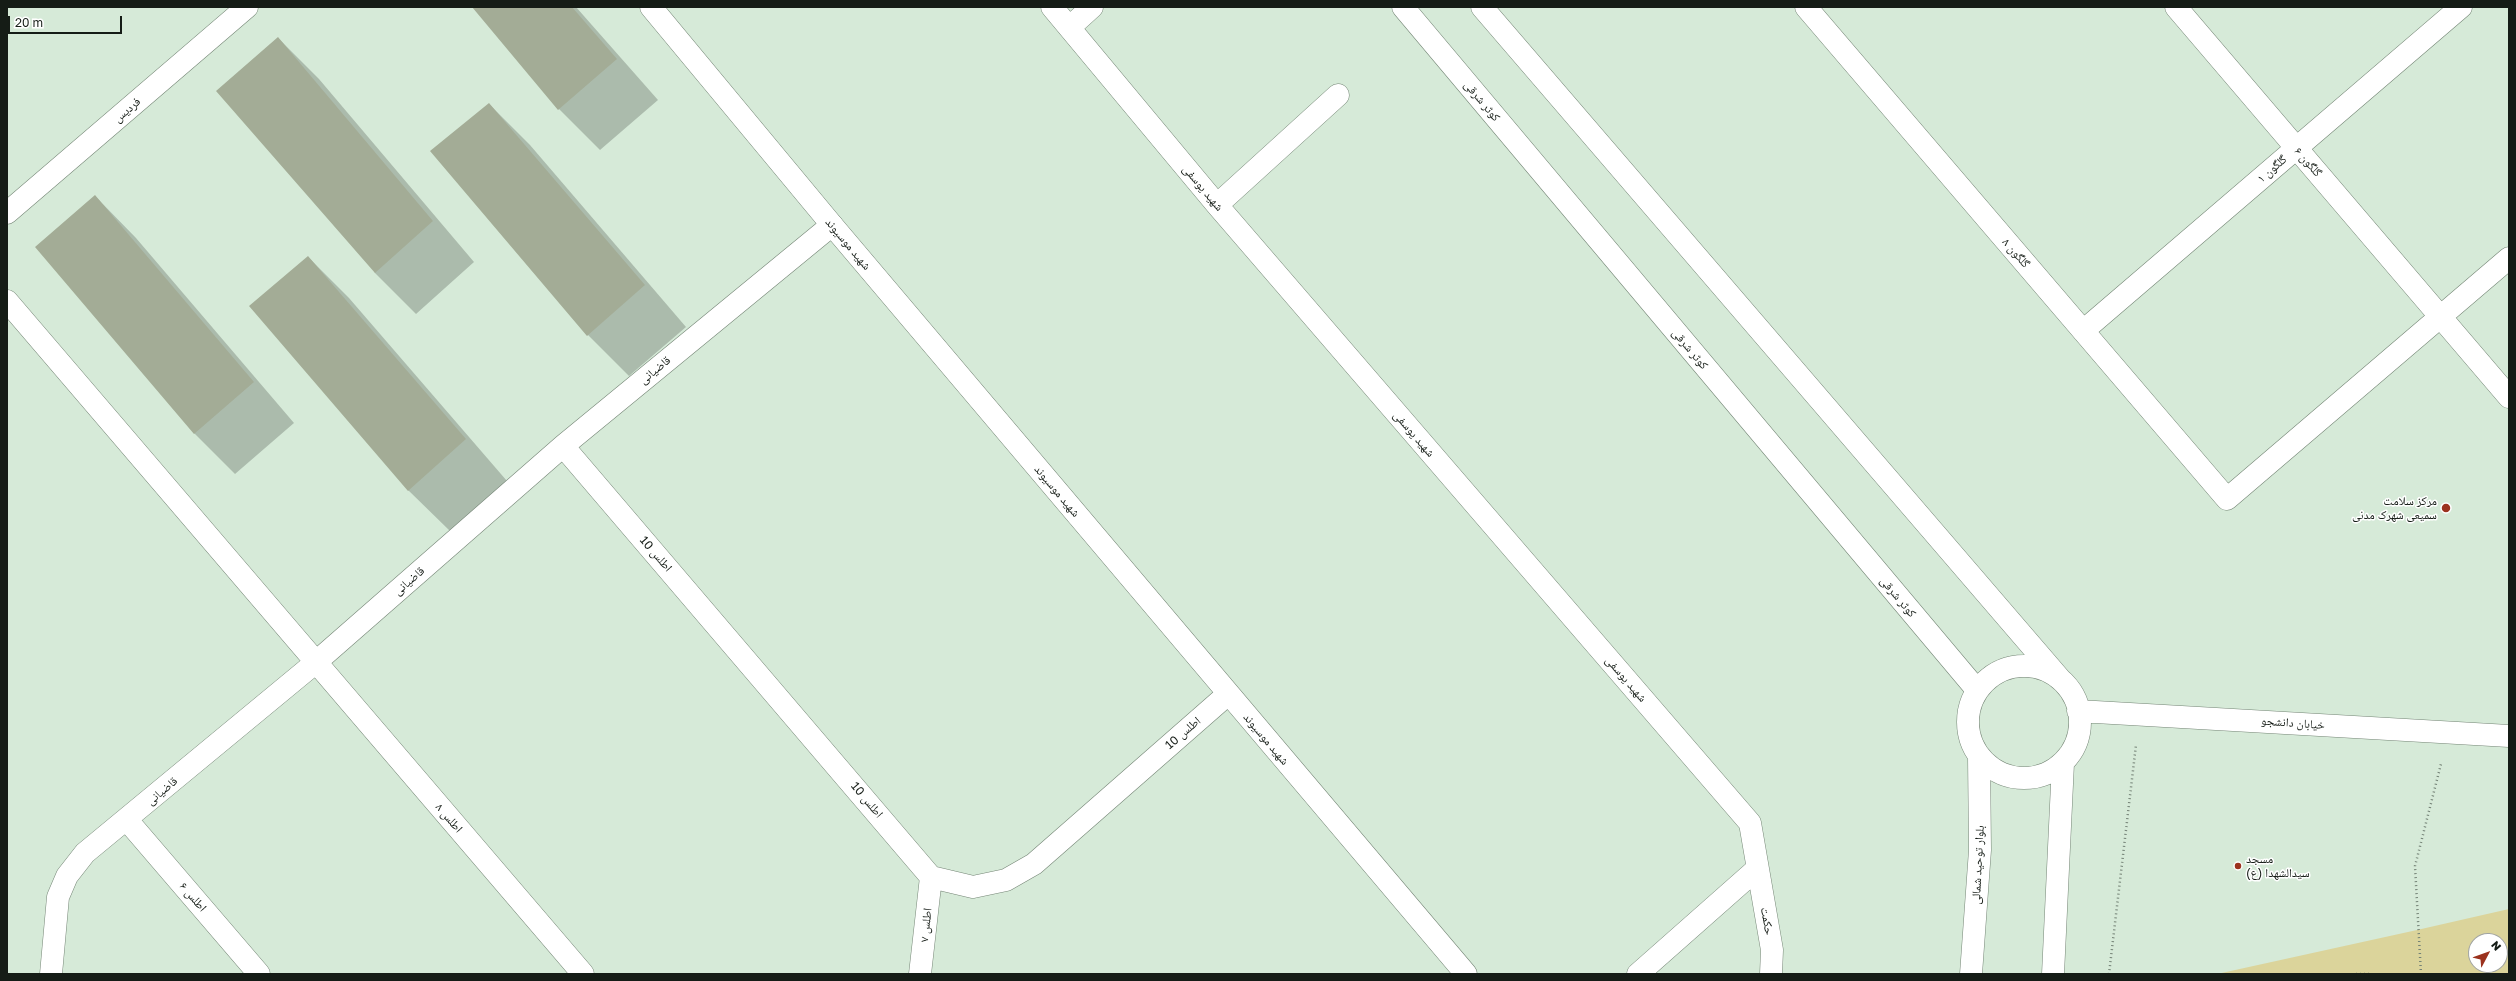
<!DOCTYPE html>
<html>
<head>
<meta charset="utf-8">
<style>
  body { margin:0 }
  #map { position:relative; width:2516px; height:981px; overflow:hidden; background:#d6ead8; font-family:"Golos Text",sans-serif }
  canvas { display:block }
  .frame { position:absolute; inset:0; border:8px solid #151c16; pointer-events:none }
  .north { position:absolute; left:2468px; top:933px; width:40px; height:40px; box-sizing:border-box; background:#fff; border:1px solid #a1a4a2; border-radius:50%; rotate:49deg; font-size:11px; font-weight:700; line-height:16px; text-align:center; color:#151c16 }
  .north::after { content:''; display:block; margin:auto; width:14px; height:18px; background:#9b321e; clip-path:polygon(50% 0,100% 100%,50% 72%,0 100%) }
  .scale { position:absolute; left:8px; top:16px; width:114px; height:18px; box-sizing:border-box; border:2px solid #151c16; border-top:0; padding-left:5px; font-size:12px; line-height:14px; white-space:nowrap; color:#151c16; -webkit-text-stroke:3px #fff; paint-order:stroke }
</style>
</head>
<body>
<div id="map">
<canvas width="2516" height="981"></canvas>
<div class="frame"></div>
<div class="north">N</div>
<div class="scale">20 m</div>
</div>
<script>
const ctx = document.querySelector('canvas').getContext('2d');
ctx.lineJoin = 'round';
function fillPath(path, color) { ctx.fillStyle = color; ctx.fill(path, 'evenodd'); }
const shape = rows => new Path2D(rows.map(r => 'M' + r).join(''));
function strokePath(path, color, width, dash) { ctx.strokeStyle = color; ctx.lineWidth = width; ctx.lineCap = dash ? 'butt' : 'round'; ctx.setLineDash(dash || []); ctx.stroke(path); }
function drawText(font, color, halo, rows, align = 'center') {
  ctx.font = font + ' "Golos Text","Noto Naskh Arabic",sans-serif'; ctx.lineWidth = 3; ctx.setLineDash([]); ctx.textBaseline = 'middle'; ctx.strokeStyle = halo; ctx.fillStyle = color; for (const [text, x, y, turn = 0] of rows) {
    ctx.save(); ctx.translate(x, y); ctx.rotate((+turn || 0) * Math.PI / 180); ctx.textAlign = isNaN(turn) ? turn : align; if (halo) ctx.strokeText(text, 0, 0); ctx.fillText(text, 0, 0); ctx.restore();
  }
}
fillPath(shape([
  [2509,909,2509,974,2217,974,2417,930],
  [2476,941,2500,941,2500,965,2476,965]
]), '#dbd49b');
fillPath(shape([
  [473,7,576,7,658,100,600,150,559,109],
  [278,38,319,79,474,262,416,314,375,273],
  [489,104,530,145,686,327,629,376,588,335],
  [95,196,136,238,294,423,235,474,194,433],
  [308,257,349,298,507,481,450,531,408,490]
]), '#0003');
fillPath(shape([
  [472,7,572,7,617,59,558,110],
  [278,37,433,221,375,273,216,91],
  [489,103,645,285,587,336,430,151],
  [95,195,254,382,194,434,35,247],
  [308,256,466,439,408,491,249,306]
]), '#a3ac96');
const street = shape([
  [1052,7,1217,205,1750,823,1772,950,1771,974],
  [1806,7,2227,499,2509,258],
  [2176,7,2509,397],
  [1070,27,1092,7],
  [1217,205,1338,95],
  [7,301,583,974],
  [2083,331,2461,7],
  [563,446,931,877,973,887,1006,880,1034,864,1228,694],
  [127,820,259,974],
  [51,974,58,897,67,876,85,853,315,663,563,446,832,225],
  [920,974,931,877],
  [1638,974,1758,868]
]);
const secondary = shape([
  [651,7,832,225,1466,974],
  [1403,7,1977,690],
  [1482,7,2060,679],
  [7,213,247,7],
  '1968 722a56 56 0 1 1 112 0a56 56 0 1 1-112 0Z',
  [2078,711,2509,736],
  [1971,974,1980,850,1979,757],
  [2053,974,2063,763]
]);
strokePath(street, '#748575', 23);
strokePath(secondary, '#748575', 23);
strokePath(shape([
  [2109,974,2136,745],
  [2356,974,2371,974],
  [2421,974,2415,866,2441,764]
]), '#748276', 2.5, [1, 3]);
strokePath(street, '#fff', 22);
strokePath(secondary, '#fff', 22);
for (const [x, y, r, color] of [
  [2446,508,5,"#9b321e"],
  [2238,866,4,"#9b321e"]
]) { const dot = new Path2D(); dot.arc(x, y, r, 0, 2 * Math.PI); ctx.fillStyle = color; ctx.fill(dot); strokePath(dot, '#fff', 1.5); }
drawText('12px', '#151c16', '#fff', [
  ["کوثر شرقی",1482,101,50],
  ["فردیس",127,110,-41],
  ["گلگون ۶",2308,162,49],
  ["گلگون ۱",2272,169,-41],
  ["شهید یوسفی",1203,188,50],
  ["شهید موسیوند",848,244,50],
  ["گلگون ۸",2016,253,49],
  ["کوثر شرقی",1690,349,50],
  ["قاضیانی",655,370,-39],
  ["شهید یوسفی",1414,434,49],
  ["شهید موسیوند",1057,491,50],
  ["اطلس 10",656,554,49],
  ["قاضیانی",409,581,-41],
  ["کوثر شرقی",1898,597,50],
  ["شهید یوسفی",1626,679,49],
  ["خیابان دانشجو",2293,723,4],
  ["اطلس 10",1183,733,-41],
  ["شهید موسیوند",1266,739,50],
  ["قاضیانی",162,791,-40],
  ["اطلس 10",867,800,50],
  ["اطلس ۸",449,818,49],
  ["بلوار توحید شمالی",1978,865,-87],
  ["اطلس ۶",193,897,49],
  ["حکمت",1767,921,80],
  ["اطلس ۷",926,925,-84]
]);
drawText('12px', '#151c16', '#fff', [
  ["مرکز سلامت",2437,501],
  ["سمیعی شهرک مدنی",2437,515],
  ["مسجد",2246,859,"left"],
  ["سیدالشهدا (ع)",2246,873,"left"]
], 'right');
</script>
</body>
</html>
